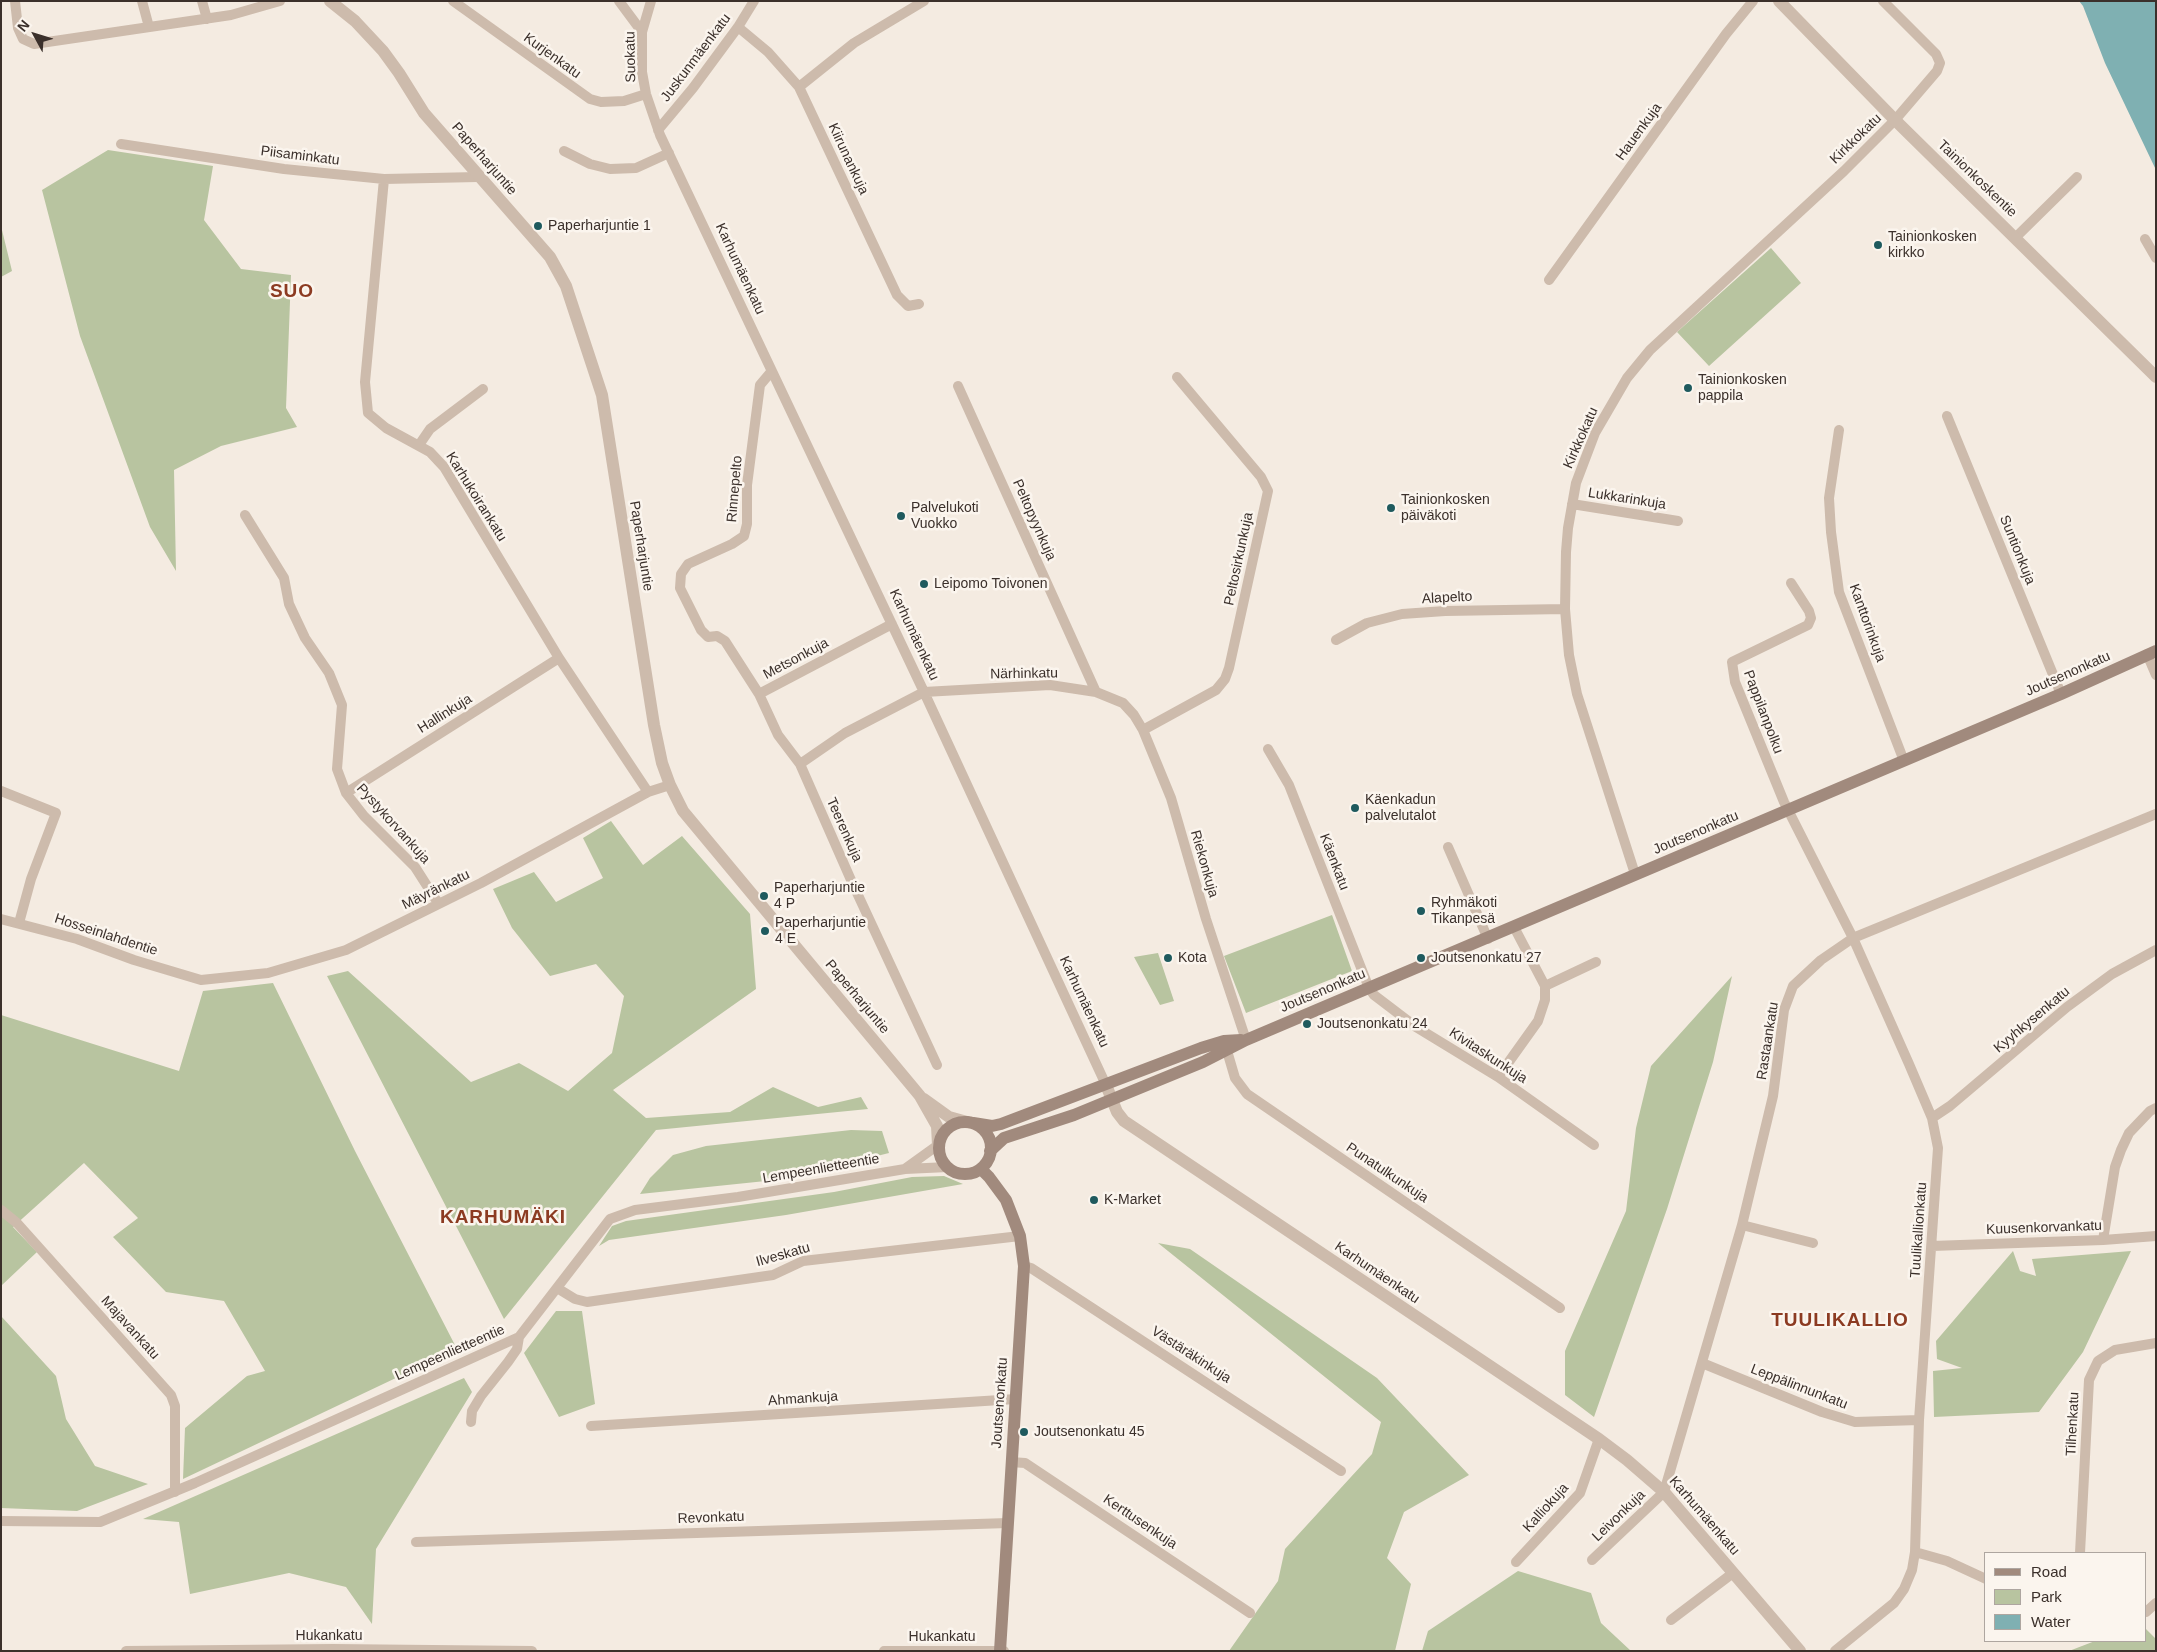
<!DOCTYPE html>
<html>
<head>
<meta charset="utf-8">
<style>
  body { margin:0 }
  #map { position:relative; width:2157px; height:1652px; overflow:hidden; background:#f4ebe1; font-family:Helvetica,sans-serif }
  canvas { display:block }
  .frame { position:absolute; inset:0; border:2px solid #3b302b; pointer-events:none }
  .legend { position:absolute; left:1984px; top:1552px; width:162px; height:90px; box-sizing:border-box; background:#fbf5ee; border:1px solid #aea6a0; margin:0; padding:6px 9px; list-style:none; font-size:15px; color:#3b302b }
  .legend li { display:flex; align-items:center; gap:10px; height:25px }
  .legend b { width:25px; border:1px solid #aea6a0 }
  .north { position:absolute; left:10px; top:10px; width:50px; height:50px; -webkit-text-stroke:4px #fbf5ee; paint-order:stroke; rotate:309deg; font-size:14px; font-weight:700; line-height:20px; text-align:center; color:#3b302b }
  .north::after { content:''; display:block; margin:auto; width:18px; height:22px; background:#3b302b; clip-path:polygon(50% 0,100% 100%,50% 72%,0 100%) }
</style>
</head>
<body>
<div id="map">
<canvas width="2157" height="1652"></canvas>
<div class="frame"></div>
<ul class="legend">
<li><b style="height:6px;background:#a18a7d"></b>Road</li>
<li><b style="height:14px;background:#b8c4a0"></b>Park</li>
<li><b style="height:14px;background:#7fb0b2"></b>Water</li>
</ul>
<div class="north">N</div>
</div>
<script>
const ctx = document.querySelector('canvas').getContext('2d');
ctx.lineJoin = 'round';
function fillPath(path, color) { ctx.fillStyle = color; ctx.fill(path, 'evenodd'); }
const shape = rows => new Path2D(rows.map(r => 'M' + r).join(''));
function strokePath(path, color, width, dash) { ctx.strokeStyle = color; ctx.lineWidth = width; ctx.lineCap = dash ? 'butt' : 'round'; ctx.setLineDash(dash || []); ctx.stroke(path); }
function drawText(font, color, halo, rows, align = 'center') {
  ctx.font = font + ' Helvetica,sans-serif'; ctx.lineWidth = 5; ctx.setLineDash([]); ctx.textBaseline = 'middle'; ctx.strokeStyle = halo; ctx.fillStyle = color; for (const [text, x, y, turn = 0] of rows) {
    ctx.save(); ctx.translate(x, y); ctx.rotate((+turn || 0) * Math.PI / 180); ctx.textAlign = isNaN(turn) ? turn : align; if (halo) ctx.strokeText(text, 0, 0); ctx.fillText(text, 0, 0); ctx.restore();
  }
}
fillPath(shape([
  [108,150,213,166,204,220,241,269,291,275,286,408,297,427,221,446,174,470,176,571,150,527,80,336,42,190],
  [1,226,12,271,1,277],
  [1771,248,1801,283,1709,366,1677,332],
  [611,821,643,865,682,836,750,914,756,989,613,1090,646,1118,730,1112,773,1087,818,1107,861,1097,868,1109,656,1130,504,1319,327,976,348,971,471,1082,519,1063,568,1091,612,1053,624,996,596,964,550,976,512,928,493,889,534,872,556,902,603,878,583,838],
  [1332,915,1352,971,1246,1013,1224,956],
  [1158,953,1174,1001,1160,1005,1134,957],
  [1732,976,1713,1062,1667,1209,1594,1417,1565,1395,1565,1351,1626,1211,1636,1128,1651,1066],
  [273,983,355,1151,457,1349,183,1479,185,1428,247,1376,265,1371,224,1301,166,1292,113,1237,138,1218,84,1163,13,1227,37,1252,1,1286,1,1015,179,1071,203,991],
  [851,1130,882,1131,889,1153,785,1179,640,1194,650,1178,673,1155,706,1146],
  [944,1176,963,1184,786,1215,609,1240,599,1246,612,1226,626,1221,834,1192,912,1177],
  [1158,1243,1190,1249,1377,1378,1469,1475,1404,1512,1387,1558,1411,1584,1395,1651,1229,1651,1278,1581,1285,1549,1372,1454,1381,1422],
  [2013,1251,2020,1271,2036,1276,2032,1259,2131,1251,2083,1352,2039,1412,1934,1417,1933,1371,1962,1368,1937,1359,1936,1341],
  [556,1311,582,1311,595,1404,559,1417,524,1353],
  [1,1316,56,1376,66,1419,95,1466,148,1484,77,1511,1,1508],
  [464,1378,472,1392,376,1549,372,1624,346,1587,289,1573,190,1594,179,1522,143,1519],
  [1518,1571,1591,1593,1601,1623,1631,1651,1422,1651,1428,1631],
  [2146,1629,2156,1639,2156,1651,2069,1651,2095,1641,2146,1641]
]), '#b8c4a0');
fillPath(shape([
  [2079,1,2156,1,2156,170,2105,63,2083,6]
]), '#7fb0b2');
strokePath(shape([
  [15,1,18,28,23,39,34,44,231,15,280,1],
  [142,1,149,27],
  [202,1,207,19],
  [453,1,590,99,601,102,624,101,646,94],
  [619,1,642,32],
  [651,1,642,32,642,72,646,94,660,135,924,692,1106,1085],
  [738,27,768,52,799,87,897,295,908,306,919,304],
  [799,87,854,43,924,1],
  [658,130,693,88,738,27,754,1],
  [121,144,284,169,384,179,478,177],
  [564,151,590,164,610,169,636,168,669,153],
  [384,179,365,382,368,413,386,428,430,452,444,467,559,658,648,792],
  [2015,238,2077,177],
  [2145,239,2156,258],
  [1549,280,1726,34,1753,1],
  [958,386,1096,692],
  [1947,416,2061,694],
  [1839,430,1829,498,1831,532,1839,592,1904,761],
  [419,445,430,429,483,389],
  [1572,504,1678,521],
  [245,515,284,578,289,604,305,638,329,673,342,705,337,769,346,793,364,816,415,867,438,903],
  [1791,583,1809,611,1811,618,1808,625,1732,662,1735,682,1784,802,1853,938,1909,1064,1932,1118,1938,1148,1919,1420,1915,1552,1912,1570,1904,1589,1894,1603,1835,1651],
  [1336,640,1367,623,1402,614,1445,611,1565,609],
  [2147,654,2156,675],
  [759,694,725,641,717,636,708,637,701,630,680,588,681,574,688,564,732,544,744,536,747,524,747,485,760,385,771,372],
  [1143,730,1216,690,1225,679,1229,668,1268,491,1261,477,1177,377],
  [1268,749,1289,785,1369,988,1374,995,1416,1027,1498,1077,1594,1145],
  [800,764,778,735,759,694,892,624],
  [1,791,56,813,31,879,19,923],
  [346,793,559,658],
  [1448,847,1488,939],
  [1635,874,1577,694,1569,655,1565,609,1566,552,1568,528,1576,483,1595,433,1627,378,1650,350,1844,171,1895,120,1937,71,1940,63,1936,54,1883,1],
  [1,919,77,939,134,960,201,980,268,973,346,950,481,883,648,792,670,785],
  [1545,986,1596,962],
  [1225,1044,1235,1078,1247,1094,1560,1308],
  [937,1065,851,880,800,764,845,733,924,692,1050,685,1096,692,1123,703,1134,715,1143,730,1171,798,1206,919,1246,1040],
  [1498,1077,1538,1021,1545,1000,1545,986,1514,927],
  [1932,1118,1950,1106,2067,1007,2112,974,2156,950],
  [906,1168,938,1145],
  [1,1210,17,1223,171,1395,175,1406,175,1492],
  [1742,1225,1813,1243],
  [2103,1240,2115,1167,2121,1150,2129,1133,2150,1111,2156,1108],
  [1932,1246,2103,1240,2156,1236],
  [1024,1266,1031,1268,1341,1471],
  [557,1288,575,1299,587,1302,773,1275,803,1261,1020,1236],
  [1702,1363,1822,1412,1855,1422,1919,1420],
  [471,1422,472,1411,481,1396,508,1362,517,1349,519,1337],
  [591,1426,1016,1399],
  [1011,1462,1025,1463,1250,1613],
  [1,1521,100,1522,195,1483,519,1337,610,1219,635,1210,738,1197,905,1169,948,1167],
  [416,1542,1008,1523],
  [1915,1552,1947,1561,1986,1579],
  [2080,1553,2089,1380,2098,1361,2115,1350,2156,1343],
  [1592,1560,1664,1492,1742,1225,1773,1096,1784,1010,1793,986,1821,960,1853,938,2156,814],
  [1516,1562,1580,1493,1599,1439],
  [2146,1612,2156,1603],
  [1671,1620,1733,1573],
  [126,1651,333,1649,532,1651],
  [884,1651,1004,1651]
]), '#cdbbac', 10);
strokePath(shape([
  [330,1,355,21,383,51,399,73,424,113,550,257,566,286,602,395,654,725,662,763,670,785,683,811,920,1096,937,1126,938,1145],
  [1779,1,1895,120,2156,377],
  [1106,1085,1117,1112,1124,1121,1599,1439,1627,1460,1664,1492,1800,1651],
  [924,1099,949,1117,967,1122]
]), '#cdbbac', 12);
strokePath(shape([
  [967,1122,992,1126,1001,1124,1201,1048,1224,1041,1241,1040],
  '939 1148a26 26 0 1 1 52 0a26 26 0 1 1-52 0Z',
  [990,1151,1004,1138,1074,1115,1203,1062,1246,1040,2061,694,2156,651],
  [981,1169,989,1177,1006,1200,1020,1236,1024,1266,1000,1651]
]), '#a18a7d', 12);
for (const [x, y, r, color] of [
  [538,226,5,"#1f5a5e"],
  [1878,245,5,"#1f5a5e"],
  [1688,388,5,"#1f5a5e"],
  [1391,508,5,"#1f5a5e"],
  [901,516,5,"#1f5a5e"],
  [924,584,5,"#1f5a5e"],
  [1355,808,5,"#1f5a5e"],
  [764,896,5,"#1f5a5e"],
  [1421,911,5,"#1f5a5e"],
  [765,931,5,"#1f5a5e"],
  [1168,958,5,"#1f5a5e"],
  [1421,958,5,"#1f5a5e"],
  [1307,1024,5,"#1f5a5e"],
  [1094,1200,5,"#1f5a5e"],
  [1024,1432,5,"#1f5a5e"]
]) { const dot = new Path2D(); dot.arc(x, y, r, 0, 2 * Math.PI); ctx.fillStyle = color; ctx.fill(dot); strokePath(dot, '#fbf5ee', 2); }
drawText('14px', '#3b302b', '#fbf5ee', [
  ["Kurjenkatu",552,56,36],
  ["Suokatu",631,57,-91],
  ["Juskunmäenkatu",696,58,-53],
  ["Hauenkuja",1639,132,-54],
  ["Kirkkokatu",1856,139,-44],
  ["Piisaminkatu",300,156,7],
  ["Paperharjuntie",484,159,49],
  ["Kiirunankuja",848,159,65],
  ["Tainionkoskentie",1977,179,44],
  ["Karhumäenkatu",740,269,65],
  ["Kirkkokatu",1581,438,-66],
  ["Rinnepelto",735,489,-85],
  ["Karhukoirankatu",476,497,58],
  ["Lukkarinkuja",1627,499,9],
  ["Peltopyynkuja",1034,520,66],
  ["Paperharjuntie",641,546,81],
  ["Suntionkuja",2017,550,68],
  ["Peltosirkunkuja",1239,559,-78],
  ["Alapelto",1447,598,-3],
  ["Kanttorinkuja",1867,623,70],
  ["Karhumäenkatu",914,635,65],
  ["Metsonkuja",796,659,-28],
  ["Närhinkatu",1024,674,-1],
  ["Joutsenonkatu",2068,674,-24],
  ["Pappilanpolku",1763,712,69],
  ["Hallinkuja",445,714,-32],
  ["Pystykorvankuja",393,824,48],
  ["Teerenkuja",844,830,66],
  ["Joutsenonkatu",1696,833,-23],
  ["Käenkatu",1334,862,69],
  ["Riekonkuja",1204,864,74],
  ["Mäyränkatu",436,890,-26],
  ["Hosseinlahdentie",106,935,18],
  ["Joutsenonkatu",1323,991,-23],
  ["Paperharjuntie",857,997,50],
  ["Karhumäenkatu",1084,1002,65],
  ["Kyyhkysenkatu",2032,1020,-40],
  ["Rastaankatu",1768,1041,-81],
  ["Kivitaskunkuja",1488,1056,33],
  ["Lempeenlietteentie",821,1169,-10],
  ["Punatulkunkuja",1387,1173,34],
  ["Kuusenkorvankatu",2044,1228,-2],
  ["Tuulikallionkatu",1919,1230,-86],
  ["Ilveskatu",783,1255,-16],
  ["Karhumäenkatu",1377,1273,34],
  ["Majavankatu",130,1328,48],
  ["Lempeenlietteentie",450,1353,-24],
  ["Västäräkinkuja",1191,1355,33],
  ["Leppälinnunkatu",1799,1387,21],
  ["Ahmankuja",803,1399,-4],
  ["Joutsenonkatu",1000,1403,-86],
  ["Tilhenkatu",2073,1424,-87],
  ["Kalliokuja",1546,1508,-48],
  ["Leivonkuja",1619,1516,-44],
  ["Karhumäenkatu",1704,1516,49],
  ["Revonkatu",711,1518,-2],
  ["Kerttusenkuja",1140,1522,34],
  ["Hukankatu",329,1636],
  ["Hukankatu",942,1637]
]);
drawText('14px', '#3b302b', '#fbf5ee', [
  ["Paperharjuntie 1",548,226],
  ["Tainionkosken",1888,237],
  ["kirkko",1888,253],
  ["Tainionkosken",1698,380],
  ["pappila",1698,396],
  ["Tainionkosken",1401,500],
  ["päiväkoti",1401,516],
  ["Palvelukoti",911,508],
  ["Vuokko",911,524],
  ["Leipomo Toivonen",934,584],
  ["Käenkadun",1365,800],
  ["palvelutalot",1365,816],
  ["Paperharjuntie",774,888],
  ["4 P",774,904],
  ["Ryhmäkoti",1431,903],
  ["Tikanpesä",1431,919],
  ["Paperharjuntie",775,923],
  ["4 E",775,939],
  ["Kota",1178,958],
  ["Joutsenonkatu 27",1431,958],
  ["Joutsenonkatu 24",1317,1024],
  ["K-Market",1104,1200],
  ["Joutsenonkatu 45",1034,1432]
], 'left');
ctx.letterSpacing = '1px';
drawText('bold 19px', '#8c3b22', '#fbf5ee', [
  ["SUO",292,292],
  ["KARHUMÄKI",503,1218],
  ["TUULIKALLIO",1840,1321]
]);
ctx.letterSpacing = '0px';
</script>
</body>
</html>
